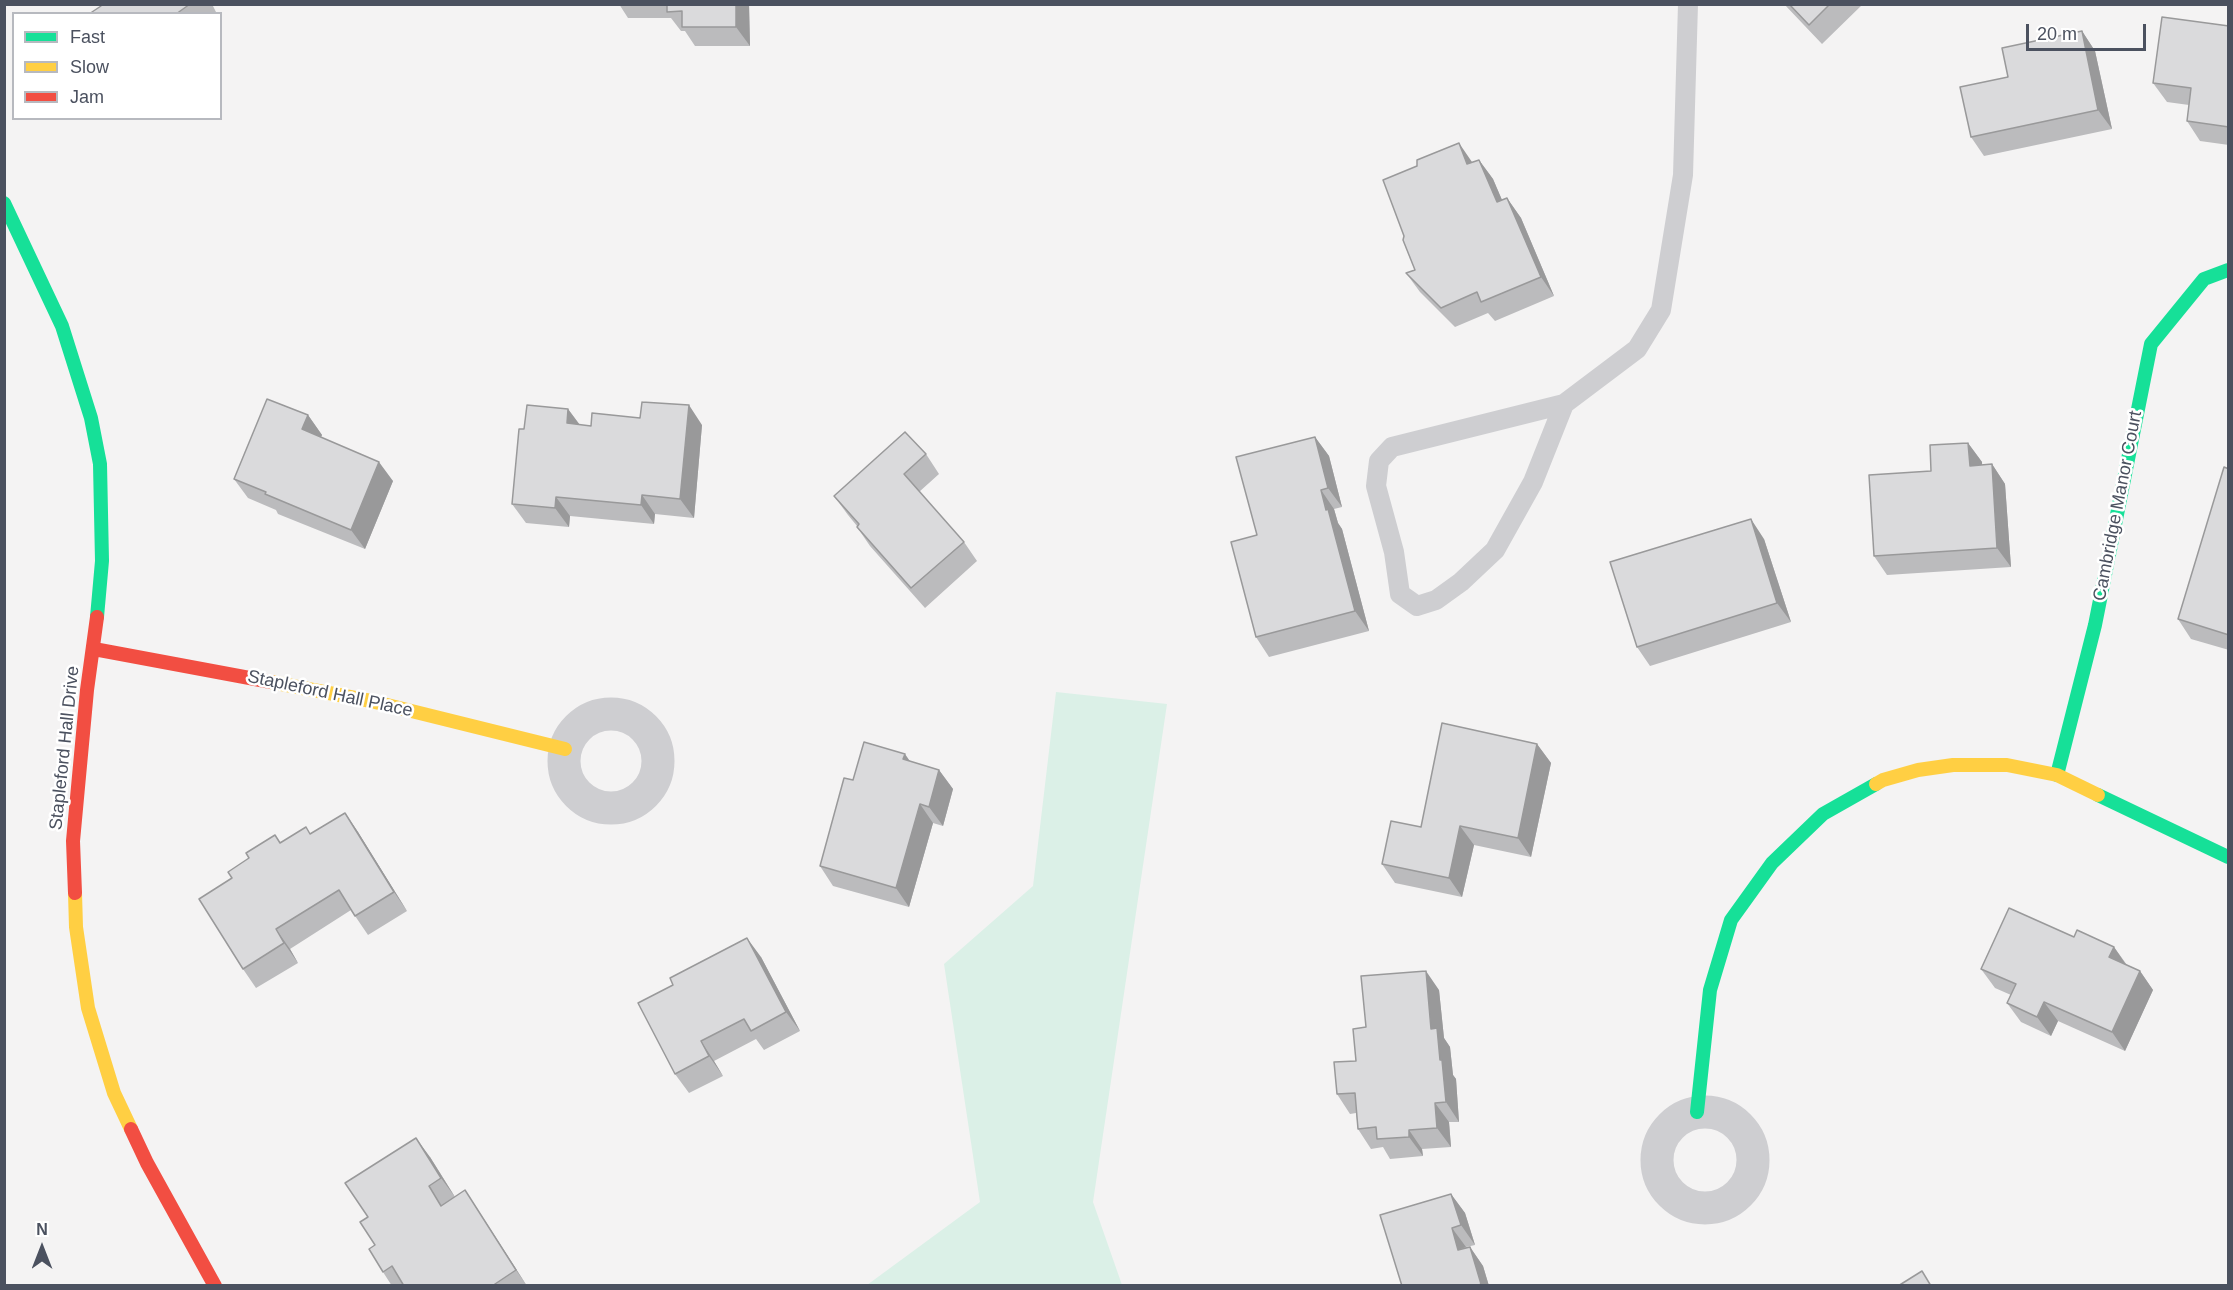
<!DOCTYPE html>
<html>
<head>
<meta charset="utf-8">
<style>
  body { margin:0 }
  #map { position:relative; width:2233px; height:1290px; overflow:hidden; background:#f4f3f3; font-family:Arial,sans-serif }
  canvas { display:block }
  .frame { position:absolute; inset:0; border:6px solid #4b515f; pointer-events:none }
  .legend { position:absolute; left:12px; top:12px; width:210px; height:108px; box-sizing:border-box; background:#fff; border:2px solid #b7b9bf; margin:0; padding:8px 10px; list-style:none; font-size:18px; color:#4b515f }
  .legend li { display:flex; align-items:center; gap:12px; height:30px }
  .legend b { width:30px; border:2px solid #b7b9bf }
  .north { position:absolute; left:12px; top:1218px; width:60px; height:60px; -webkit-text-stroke:4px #fff; paint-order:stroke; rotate:0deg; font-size:16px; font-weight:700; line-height:24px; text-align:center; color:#4b515f }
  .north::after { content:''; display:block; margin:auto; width:21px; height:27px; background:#4b515f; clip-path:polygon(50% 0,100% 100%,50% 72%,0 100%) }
  .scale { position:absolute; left:2026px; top:24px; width:120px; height:27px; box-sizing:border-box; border:3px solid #4b515f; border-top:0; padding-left:8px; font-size:18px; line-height:21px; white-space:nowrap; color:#4b515f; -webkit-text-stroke:4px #fff; paint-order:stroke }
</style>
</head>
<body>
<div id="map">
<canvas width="2233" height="1290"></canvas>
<div class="frame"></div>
<ul class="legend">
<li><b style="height:8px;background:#16e098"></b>Fast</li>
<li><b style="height:8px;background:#ffcf43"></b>Slow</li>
<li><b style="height:8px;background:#f24e42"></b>Jam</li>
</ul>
<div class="north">N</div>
<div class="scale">20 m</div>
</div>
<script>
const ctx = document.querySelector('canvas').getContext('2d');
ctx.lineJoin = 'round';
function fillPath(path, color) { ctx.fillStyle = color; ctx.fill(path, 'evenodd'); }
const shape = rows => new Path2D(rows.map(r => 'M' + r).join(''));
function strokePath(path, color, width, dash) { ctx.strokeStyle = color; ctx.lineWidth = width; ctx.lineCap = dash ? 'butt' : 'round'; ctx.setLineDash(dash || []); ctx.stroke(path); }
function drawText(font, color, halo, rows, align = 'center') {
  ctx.font = font + ' Arial,sans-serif'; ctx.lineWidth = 5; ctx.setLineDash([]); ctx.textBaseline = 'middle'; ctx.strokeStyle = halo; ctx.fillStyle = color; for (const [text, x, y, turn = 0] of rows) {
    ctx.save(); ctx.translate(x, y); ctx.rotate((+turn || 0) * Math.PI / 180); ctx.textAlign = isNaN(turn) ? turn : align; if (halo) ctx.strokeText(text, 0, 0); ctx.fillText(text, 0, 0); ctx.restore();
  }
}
fillPath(shape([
  [1056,692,1167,704,1093,1202,1122,1285,867,1285,980,1202,944,964,1033,886]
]), '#dbf0e7');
strokePath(shape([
  [1564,404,1533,482,1495,550,1461,582,1436,600,1417,606,1400,594,1394,552,1376,486,1379,461,1392,447,1564,404,1637,349,1661,310,1683,175,1688,4]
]), '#ceced1', 20);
strokePath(shape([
  '564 761a47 47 0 1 1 94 0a47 47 0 1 1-94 0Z',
  '1657 1160a48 48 0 1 1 96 0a48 48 0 1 1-96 0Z'
]), '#ceced1', 33);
strokePath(shape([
  [4,203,62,326,91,418,100,464,102,561,97,617],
  [2057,775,2095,625,2151,344,2204,279,2228,270],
  [2098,795,2228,857],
  [1697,1112,1710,990,1731,920,1772,863,1823,814,1876,784]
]), '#16e098', 14);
strokePath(shape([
  [271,682,371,701,565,749],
  [1876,784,1883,780,1918,770,1953,765,2007,765,2057,775,2098,795],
  [75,893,76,927,88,1008,114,1093,131,1129]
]), '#ffcf43', 14);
strokePath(shape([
  [94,649,271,682],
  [75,893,73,841,87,690,97,617],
  [131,1129,147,1163,215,1286]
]), '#f24e42', 14);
fillPath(shape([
  [99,4,212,4,217,14,89,14,101,6],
  [619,4,749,4,750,46,695,46,685,31,681,31,671,18,628,18],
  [1784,4,1863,4,1822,44],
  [2229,26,2229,145,2200,141,2187,121,2189,105,2167,102,2153,83],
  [2082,31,2095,51,2112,129,1984,156,1971,137,2008,77],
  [1479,160,1493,179,1502,200,1507,198,1521,218,1554,296,1495,321,1488,313,1455,327,1420,292,1406,273,1415,270,1473,162],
  [568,409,580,425,591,426,702,425,694,518,655,514,654,524,570,516,569,527,526,523,512,504,524,429],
  [308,415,322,435,321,437,393,481,365,549,278,514,276,510,248,498,234,479],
  [1315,437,1329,456,1342,507,1334,509,1338,523,1342,529,1369,631,1269,657,1256,637,1257,535],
  [1968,443,1982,462,1982,465,1992,464,2005,484,2011,567,1887,575,1874,556,1931,471],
  [926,454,939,474,919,492,964,542,977,561,925,608,870,546,857,527,857,526,848,515,834,496],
  [2229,469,2229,650,2191,639,2178,619],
  [1764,539,1791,622,1650,666,1637,647],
  [1537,744,1551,763,1531,857,1474,845,1462,897,1395,883,1382,864,1421,827],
  [910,761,939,770,953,789,943,826,933,823,909,907,833,886,820,866,853,780],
  [345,813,358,832,407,911,368,935,351,910,290,949,298,963,256,988,243,969,232,878,249,858,275,835,280,842,311,834],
  [2074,937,2114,947,2127,965,2140,971,2153,990,2125,1051,2058,1021,2051,1036,2021,1022,2007,1003,2011,995,1995,988,1981,969],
  [761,957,800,1031,764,1050,756,1039,714,1061,723,1076,689,1093,675,1074],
  [1439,990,1444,1038,1450,1047,1453,1075,1456,1079,1459,1122,1449,1122,1451,1147,1422,1149,1423,1156,1390,1159,1383,1147,1371,1149,1358,1129,1356,1113,1350,1114,1337,1094,1356,1061,1366,1027],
  [430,1157,455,1197,465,1190,478,1210,527,1286,392,1286,383,1272,368,1217],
  [1451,1194,1465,1213,1475,1245,1466,1247,1470,1247,1483,1266,1489,1286,1402,1286]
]), '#bbbbbd');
fillPath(shape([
  [736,4,749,4,750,46,736,27],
  [2082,31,2095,51,2112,129,2098,110],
  [1459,143,1472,162,1481,184,1467,164],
  [1479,160,1493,179,1511,221,1497,202],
  [1507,198,1521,218,1554,296,1541,277],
  [689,405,702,425,694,518,680,499],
  [568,409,582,428,567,423],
  [308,415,322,435,315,449,302,429],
  [1315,437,1329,456,1342,507,1328,488],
  [1968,443,1982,462,1983,485,1970,466],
  [379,462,393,481,365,549,351,530],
  [1992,464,2005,484,2011,567,1997,548],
  [1321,490,1334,509,1338,523,1342,529,1369,631,1355,611],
  [642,495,655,514,654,524,641,505],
  [556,497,570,516,569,527,555,508],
  [1751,519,1764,539,1791,622,1777,603],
  [1537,744,1551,763,1531,857,1518,838],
  [905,754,918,773,903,759],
  [939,770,953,789,943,826,929,807],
  [920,804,933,823,909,907,896,888],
  [345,813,358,832,407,911,394,892],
  [1460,826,1474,845,1462,897,1449,878],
  [276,929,290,949,298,963,284,943],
  [747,938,761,957,800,1031,786,1012],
  [2114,947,2127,966,2109,957],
  [1426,971,1439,990,1444,1038,1450,1047,1453,1075,1456,1079,1459,1122,1446,1102,1440,1060,1431,1029],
  [2140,971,2153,990,2125,1051,2112,1032],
  [2044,1002,2058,1021,2051,1036,2037,1017],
  [701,1041,714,1061,723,1076,709,1056],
  [1435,1103,1449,1122,1451,1147,1437,1128],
  [1409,1130,1422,1149,1423,1156,1409,1137],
  [416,1138,430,1157,455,1197,441,1178],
  [465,1190,478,1210,527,1286,516,1270],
  [1451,1194,1465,1213,1475,1245,1461,1225],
  [1452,1228,1466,1247,1458,1250],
  [1470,1247,1483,1266,1489,1286,1481,1286,1481,1284]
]), '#99999a');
const building = shape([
  [99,4,190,4,176,14,89,14,101,6,99,4],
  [667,4,736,4,736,27,682,27,682,11,667,12,667,4],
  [1789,4,1830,4,1809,25,1789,4],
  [2162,17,2229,26,2229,127,2187,121,2191,88,2153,83,2162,17],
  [2082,31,2098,110,1971,137,1960,87,2008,77,2002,48,2082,31],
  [1459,143,1467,164,1479,160,1497,202,1507,198,1541,277,1481,302,1477,292,1441,308,1406,273,1415,270,1403,240,1404,236,1383,180,1417,166,1417,160,1459,143],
  [267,399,308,415,302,429,379,462,351,530,265,494,266,492,234,479,267,399],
  [642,402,689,405,680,499,642,495,641,505,556,497,555,508,512,504,519,429,524,429,527,405,568,409,567,423,591,426,592,413,640,418,642,402],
  [905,432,926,454,904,474,964,542,911,588,857,527,859,524,834,496,905,432],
  [1315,437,1328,488,1321,490,1326,510,1328,509,1355,611,1256,637,1231,542,1257,535,1236,457,1315,437],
  [1968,443,1970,466,1992,464,1997,548,1874,556,1869,475,1931,471,1930,445,1968,443],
  [2224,467,2229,469,2229,635,2178,619,2224,467],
  [1751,519,1777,603,1637,647,1610,562,1751,519],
  [1442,723,1537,744,1518,838,1460,826,1449,878,1382,864,1391,821,1421,827,1442,723],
  [864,742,905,754,903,759,939,770,929,807,920,804,896,888,820,866,844,778,853,780,864,742],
  [345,813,394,892,355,916,339,890,276,929,284,943,243,969,199,899,232,878,228,872,249,858,246,853,275,835,280,843,306,827,310,834,345,813],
  [2009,908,2074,937,2077,930,2114,947,2109,957,2140,971,2112,1032,2044,1002,2037,1017,2007,1003,2016,984,1981,969,2009,908],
  [747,938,786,1012,751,1031,744,1019,701,1041,709,1056,675,1074,638,1003,673,985,670,978,747,938],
  [1426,971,1431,1029,1437,1028,1440,1060,1442,1060,1446,1102,1435,1103,1437,1128,1409,1130,1409,1137,1377,1139,1376,1127,1358,1129,1355,1093,1337,1094,1334,1062,1356,1061,1353,1029,1366,1027,1361,976,1426,971],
  [416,1138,441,1178,429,1186,441,1206,465,1190,516,1270,492,1286,404,1286,392,1266,383,1272,369,1249,375,1245,360,1222,368,1217,345,1183,416,1138],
  [1451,1194,1461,1225,1452,1228,1458,1250,1470,1247,1481,1284,1477,1286,1402,1286,1380,1215,1451,1194],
  [1922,1271,1931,1286,1898,1286,1922,1271]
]);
fillPath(building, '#dadadc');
strokePath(building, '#99999a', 1.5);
drawText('18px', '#4b515f', '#fff', [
  ["Cambridge Manor Court",2118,506,-79],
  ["Stapleford Hall Place",330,694,12],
  ["Stapleford Hall Drive",65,748,-84]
]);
</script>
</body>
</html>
